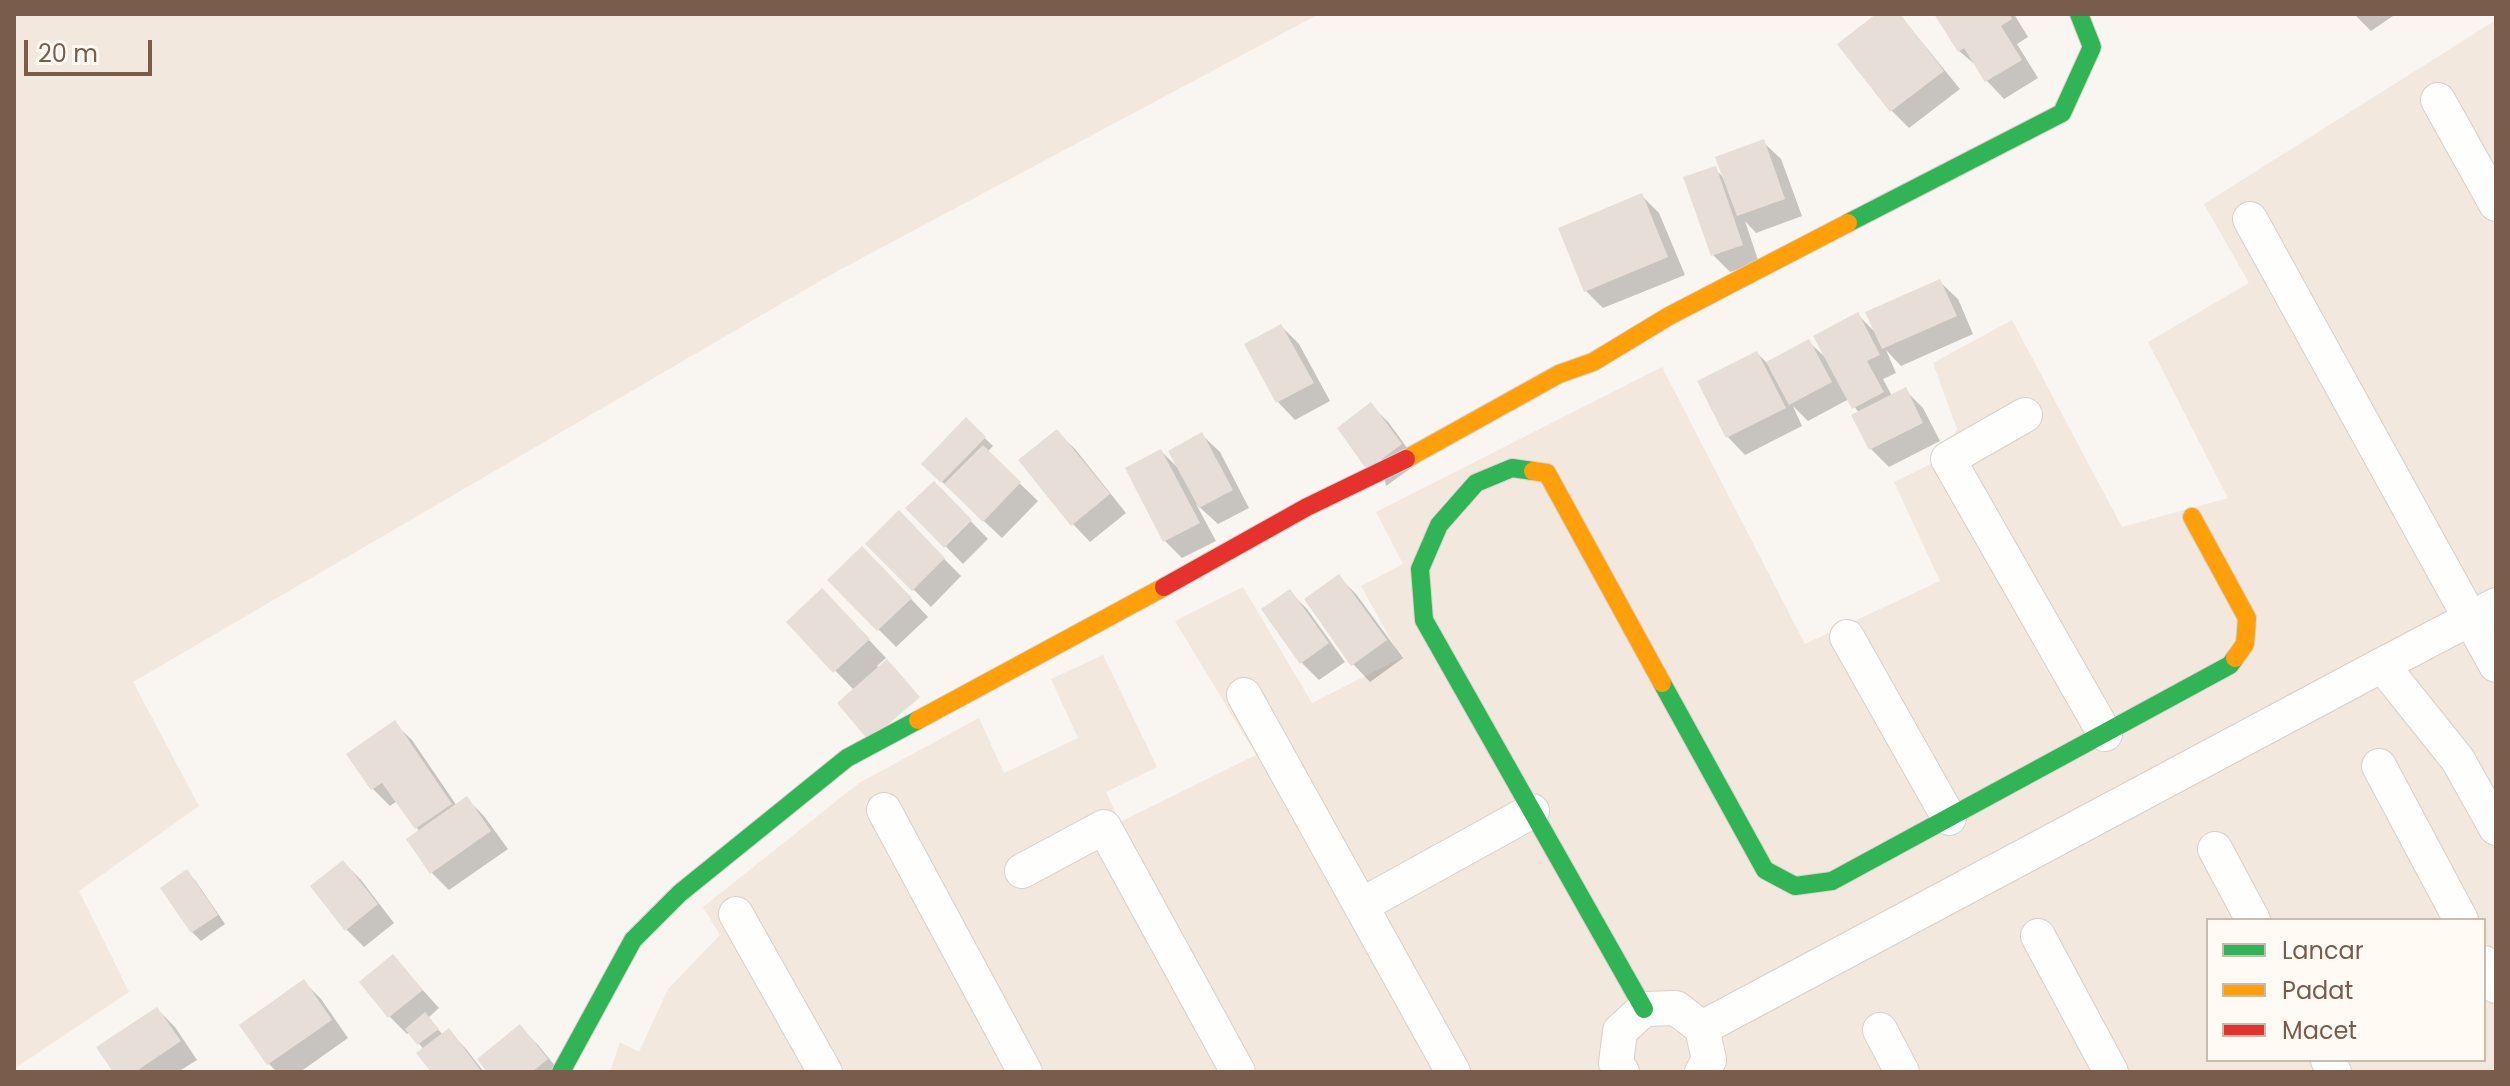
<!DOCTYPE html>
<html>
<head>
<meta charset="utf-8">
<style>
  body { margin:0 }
  #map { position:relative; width:2510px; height:1086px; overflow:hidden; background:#f9f5f0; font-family:Poppins,sans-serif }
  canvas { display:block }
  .frame { position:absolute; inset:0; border:16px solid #7a5c4d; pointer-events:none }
  .legend { position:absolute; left:2206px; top:918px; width:280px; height:144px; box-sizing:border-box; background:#fffaf3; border:2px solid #cabbb1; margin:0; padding:10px 14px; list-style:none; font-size:24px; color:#7a5c4d }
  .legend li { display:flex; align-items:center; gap:16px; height:40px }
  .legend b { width:40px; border:2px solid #cabbb1 }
  .scale { position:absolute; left:24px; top:40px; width:128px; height:36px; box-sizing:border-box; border:4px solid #7a5c4d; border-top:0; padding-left:10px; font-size:24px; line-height:28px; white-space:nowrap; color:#7a5c4d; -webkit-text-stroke:6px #fffaf3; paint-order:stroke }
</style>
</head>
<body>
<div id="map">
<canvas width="2510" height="1086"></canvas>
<div class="frame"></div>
<ul class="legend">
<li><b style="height:10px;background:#30b455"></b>Lancar</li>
<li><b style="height:10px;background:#ff9f0a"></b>Padat</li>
<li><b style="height:10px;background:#e5322d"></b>Macet</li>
</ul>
<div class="scale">20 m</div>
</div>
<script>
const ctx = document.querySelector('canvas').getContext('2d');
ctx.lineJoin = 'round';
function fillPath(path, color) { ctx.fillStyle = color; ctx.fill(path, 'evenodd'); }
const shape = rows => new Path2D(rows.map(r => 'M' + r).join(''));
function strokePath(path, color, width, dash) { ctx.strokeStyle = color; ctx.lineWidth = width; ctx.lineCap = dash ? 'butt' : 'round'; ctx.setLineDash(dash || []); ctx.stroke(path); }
fillPath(shape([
  [14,14,1319,14,832,274,133,682,199,806,79,891,129,992,14,1069],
  [2496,20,2496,1072,610,1072,620,1042,639,1052,668,989,720,935,703,907,859,783,979,718,1004,773,1078,738,1051,679,1103,655,1157,767,1106,792,1120,822,1256,755,1175,621,1243,587,1312,703,1401,658,1361,586,1403,564,1376,512,1662,367,1805,644,1940,581,1894,482,1939,460,1957,429,1933,363,2012,320,2122,527,2228,498,2148,342,2249,283,2204,204],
  [2208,920,2484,920,2484,1060,2208,1060]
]), '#f2e8de');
fillPath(shape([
  [1879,14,1899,14,1960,89,1909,128,1892,111,1840,45],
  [1937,14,2014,14,2028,37,2017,44,2038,78,2004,99,1987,81,1978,67,1959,51],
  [2354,14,2396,14,2371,31],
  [1763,142,1781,159,1802,216,1756,233,1745,221,1759,263,1730,272,1712,254,1715,169,1725,179],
  [1642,196,1659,213,1685,275,1603,308,1586,291],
  [1940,282,1958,299,1973,334,1901,366,1886,350,1896,373,1883,379,1892,396,1905,390,1923,408,1940,441,1889,467,1871,449,1854,416,1859,413,1849,399,1808,421,1793,406,1802,426,1745,455,1728,437,1757,353,1767,363,1808,341,1827,359,1858,315,1877,334],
  [1281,326,1299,344,1330,401,1295,420,1278,402],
  [1371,405,1389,423,1418,463,1386,486],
  [966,420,993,446,987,452,1038,501,1002,538,923,464],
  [1057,432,1075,449,1126,513,1090,542,1073,524],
  [1202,435,1220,452,1249,508,1218,524,1196,504,1216,541,1182,558,1165,541,1161,451,1180,470],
  [934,483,988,539,963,564,908,508],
  [899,513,961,576,931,607,868,544],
  [880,566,928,617,896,647,830,580],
  [1339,577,1356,594,1403,658,1370,682,1353,664],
  [1290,592,1307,609,1345,662,1319,680,1301,662],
  [839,608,886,658,877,666,879,669,854,690,788,622],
  [394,723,412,740,457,806,467,799,484,816,508,849,449,890,432,873,420,832,397,801,390,806,373,789],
  [343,862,361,880,394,923,364,947,346,929],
  [187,872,195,880,225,924,201,941,192,932,163,888],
  [393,957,439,1008,428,1018,443,1035,449,1031,466,1049,484,1072,433,1072,424,1050,410,1032,407,1034,390,1017],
  [304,982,321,999,348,1038,300,1072,277,1072,269,1064],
  [157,1009,175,1027,197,1060,178,1072,115,1072],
  [520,1027,538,1045,560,1072,489,1072]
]), '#0003');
fillPath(shape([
  [1876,14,1900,14,1944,71,1890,112,1837,44],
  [1934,14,2009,14,2012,19,2001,26,2022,60,1985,82,1964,48,1958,52],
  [1764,139,1785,199,1737,216,1715,157],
  [1716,166,1743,245,1711,256,1683,177],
  [1642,193,1668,257,1584,292,1558,228],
  [1940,279,1957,316,1882,349,1865,312],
  [1858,312,1880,355,1867,361,1884,392,1852,409,1813,336],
  [1281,324,1314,383,1276,403,1244,344],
  [1809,339,1832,382,1789,405,1766,362],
  [1757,351,1786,408,1726,438,1697,381],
  [1906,387,1923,423,1869,450,1851,415],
  [1371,402,1402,444,1367,470,1337,428],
  [966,417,986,437,941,483,921,464],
  [1057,429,1110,494,1071,526,1018,460],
  [1202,432,1233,490,1199,508,1168,451],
  [983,445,1021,482,983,522,944,484],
  [1161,449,1200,523,1163,542,1125,468],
  [934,481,972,520,944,548,905,508],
  [899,510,945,558,912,591,865,544],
  [862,546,912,598,877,631,827,580],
  [1339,574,1387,640,1351,666,1304,599],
  [822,588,870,639,833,673,786,622],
  [1290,589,1329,643,1300,664,1261,609],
  [887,659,920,697,869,741,837,703],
  [395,720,452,804,415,829,382,783,371,790,346,754],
  [467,796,491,831,430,874,406,839],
  [343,860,378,904,345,931,310,886],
  [187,869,218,915,191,933,160,888],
  [393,954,423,990,388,1018,359,982],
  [304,979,332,1020,267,1065,239,1025],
  [157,1007,181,1041,135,1072,113,1072,96,1047],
  [425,1012,439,1029,417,1045,405,1029],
  [520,1024,548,1059,532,1072,487,1072,477,1059],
  [449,1028,482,1072,431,1072,416,1053]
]), '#e6ded7');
const street = shape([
  [2438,100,2496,204],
  [2250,219,2496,665],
  [2025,415,1948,459,2105,734],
  [1847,637,1949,818],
  [2382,665,2496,605],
  [1244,695,1453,1072],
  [2379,766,2461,920],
  [884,810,1025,1072],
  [2215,849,2253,920],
  [1022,871,1104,827,1238,1072],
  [1362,905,1532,811],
  [736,914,825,1072],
  [2038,936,2111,1072],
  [2484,963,2496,986],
  [1702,1028,2382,665,2458,760,2496,828],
  [1880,1030,1902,1072],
  [2328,1060,2334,1072],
  [1622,1072,1616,1063,1620,1031,1644,1009,1676,1008,1702,1028,1709,1060,1702,1072]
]);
const fast = shape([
  [1848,223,2062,113,2092,47,2079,14],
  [1533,471,1512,468,1476,483,1439,525,1420,569,1424,620,1644,1009],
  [1662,683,1765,870,1795,886,1832,881,2230,665,2235,658],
  [561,1072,633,940,680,893,847,758,918,720]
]);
const slow = shape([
  [1406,459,1559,374,1593,362,1669,316,1848,223],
  [1533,471,1547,473,1662,683],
  [2192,517,2247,618,2245,644,2235,658],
  [918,720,1164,587]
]);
const jam = shape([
  [1164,587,1307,507,1406,459]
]);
strokePath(street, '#d7d1cb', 36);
strokePath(fast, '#d9d2cb', 20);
strokePath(slow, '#d9d2cb', 20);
strokePath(jam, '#d9d2cb', 20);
strokePath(street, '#fefefd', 34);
strokePath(fast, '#30b455', 18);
strokePath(slow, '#ff9f0a', 18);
strokePath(jam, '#e5322d', 18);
</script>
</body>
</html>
